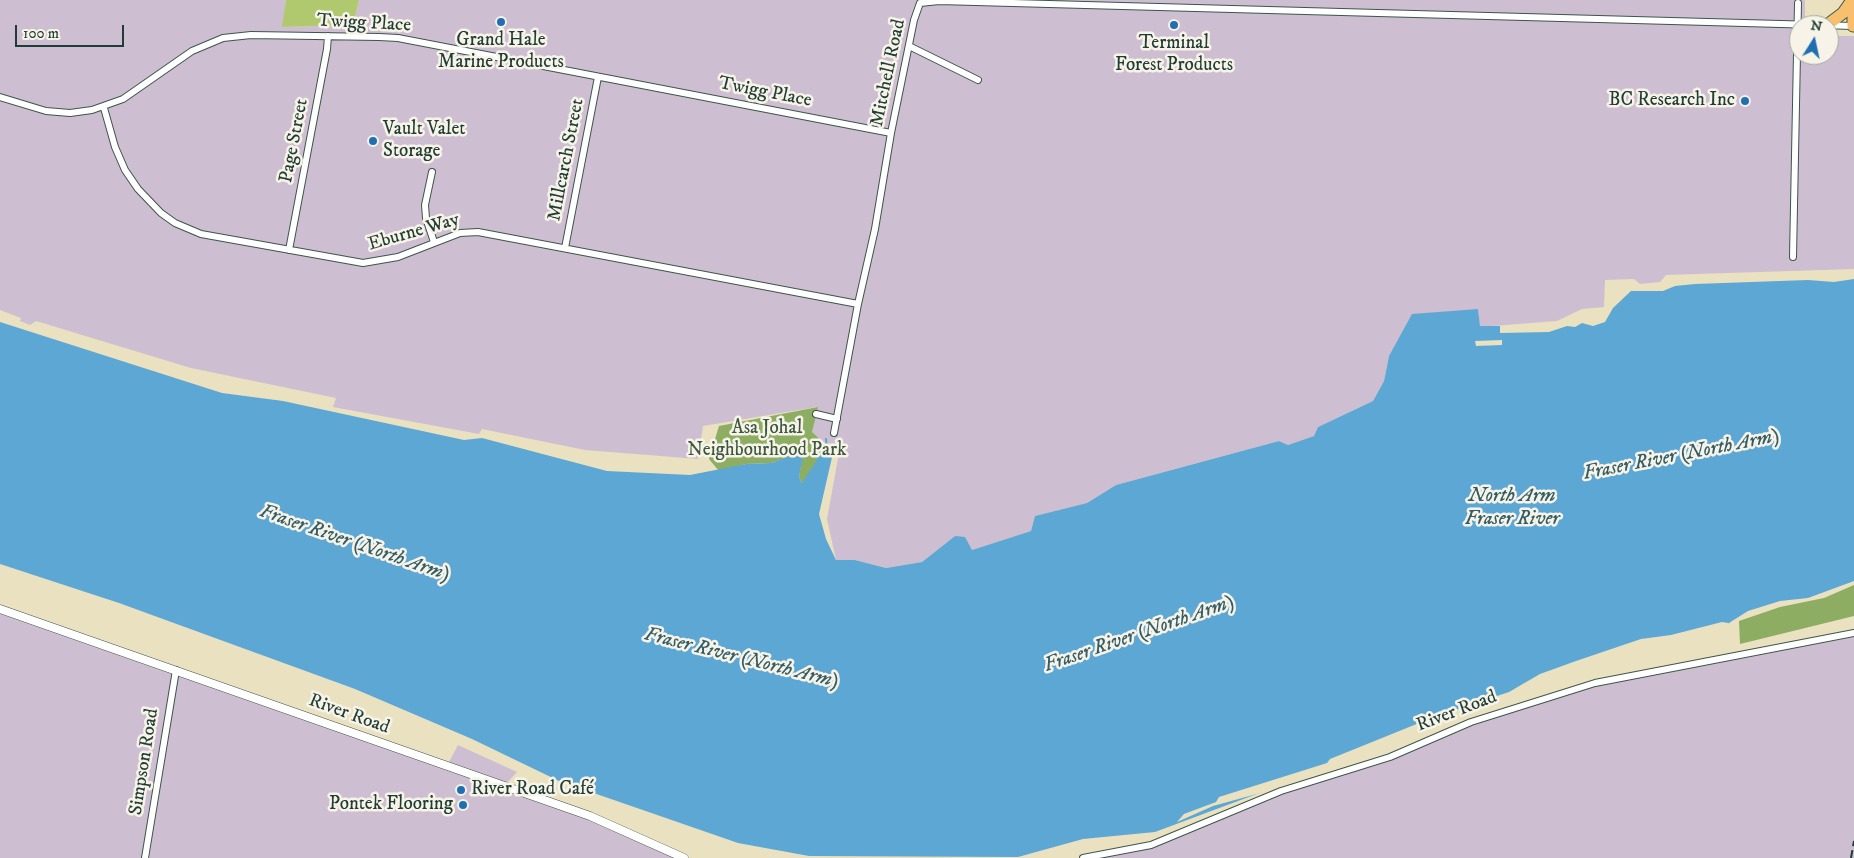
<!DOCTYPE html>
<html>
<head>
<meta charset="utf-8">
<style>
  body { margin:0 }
  #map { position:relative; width:1854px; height:858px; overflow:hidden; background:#eae1c1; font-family:"IM FELL DW Pica",serif }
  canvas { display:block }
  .north { position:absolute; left:1789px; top:15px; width:50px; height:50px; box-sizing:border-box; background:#f7f3e8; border:1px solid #a1aaa0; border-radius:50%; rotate:10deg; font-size:14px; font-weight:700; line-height:20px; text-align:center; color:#1f3d34 }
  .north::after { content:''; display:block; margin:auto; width:18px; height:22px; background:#1f6fb2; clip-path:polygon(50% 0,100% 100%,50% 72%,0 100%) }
  .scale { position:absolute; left:15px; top:25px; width:109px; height:22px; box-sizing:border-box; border:2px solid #1f3d34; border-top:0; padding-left:6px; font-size:15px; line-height:18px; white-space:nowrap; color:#1f3d34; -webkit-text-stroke:4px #f7f3e8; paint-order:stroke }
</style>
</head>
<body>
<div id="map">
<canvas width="1854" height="858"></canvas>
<div class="north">N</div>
<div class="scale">100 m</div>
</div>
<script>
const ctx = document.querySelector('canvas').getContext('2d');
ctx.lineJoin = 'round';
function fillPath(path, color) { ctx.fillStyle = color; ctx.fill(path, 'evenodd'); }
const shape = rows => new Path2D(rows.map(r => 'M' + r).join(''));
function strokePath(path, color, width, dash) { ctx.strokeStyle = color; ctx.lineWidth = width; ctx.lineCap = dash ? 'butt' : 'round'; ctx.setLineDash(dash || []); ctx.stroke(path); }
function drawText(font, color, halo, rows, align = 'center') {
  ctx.font = font + ' "IM FELL DW Pica",serif'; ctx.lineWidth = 5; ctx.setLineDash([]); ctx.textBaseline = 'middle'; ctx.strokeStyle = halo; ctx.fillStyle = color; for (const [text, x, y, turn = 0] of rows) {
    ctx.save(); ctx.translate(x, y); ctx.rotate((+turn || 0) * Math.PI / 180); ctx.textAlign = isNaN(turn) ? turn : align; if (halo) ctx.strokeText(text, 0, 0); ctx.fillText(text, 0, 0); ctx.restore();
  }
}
fillPath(shape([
  [0,0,286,0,283,27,353,25,359,0,1805,0,1805,25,1799,25,1799,55,1829,55,1829,36,1854,36,1854,269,1666,275,1660,282,1640,284,1634,279,1605,280,1604,307,1582,309,1557,321,1480,327,1478,310,1389,356,1384,381,1373,401,1318,427,1314,436,1288,445,1279,441,1116,485,1087,503,1035,516,1031,531,972,550,955,536,922,562,886,568,855,560,836,560,827,519,839,453,837,445,823,442,812,432,817,407,703,426,698,459,585,450,482,429,479,434,333,407,336,398,191,368,36,321,30,325,20,321,21,318,0,310],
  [0,609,590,816,684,858,0,858],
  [1854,633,1854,858,1083,858,1151,845,1281,791,1390,757,1439,735,1595,683],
  [458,745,517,772,505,785,448,764]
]), '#cebed1');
fillPath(shape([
  [286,0,359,0,353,25,282,27]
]), '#b0c96f');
fillPath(shape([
  [818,407,812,432,823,442,818,459,804,482,802,483,799,477,803,452,771,463,746,464,719,471,709,459,719,426],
  [1854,585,1854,616,1740,644,1739,621,1780,607,1824,598]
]), '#8cad62');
fillPath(shape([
  [1854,279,1854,581,1808,598,1780,601,1748,611,1721,628,1623,653,1420,733,1155,832,1083,839,1018,857,809,856,738,843,559,781,472,739,355,689,119,603,0,564,0,322,222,393,283,401,464,440,482,438,607,471,690,475,746,464,771,463,804,451,799,477,802,483,817,460,822,446,833,453,819,514,826,539,836,560,855,560,886,568,922,562,955,536,965,537,972,550,1031,531,1035,516,1087,503,1116,485,1279,441,1288,445,1314,436,1318,427,1373,401,1384,381,1389,356,1412,314,1478,309,1480,326,1500,326,1500,333,1549,332,1567,326,1575,327,1582,323,1593,326,1605,322,1613,308,1631,291,1663,291,1675,286,1695,284,1808,280,1834,282]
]), '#5da7d5');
fillPath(shape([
  [1502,340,1502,345,1476,346,1475,341],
  [1722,622,1728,623,1729,626,1722,630,1624,655,1514,701,1459,719,1282,787,1213,806,1177,822,1184,814,1216,802,1219,797,1327,763,1330,759,1434,717,1509,692,1540,674,1576,661,1641,639,1671,635]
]), '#eae1c1');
strokePath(shape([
  [826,439,827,449]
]), '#5da7d5', 2);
const minor = shape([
  [909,46,978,80],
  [0,97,46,111,70,113,92,110,123,99,192,51,223,38,251,35,379,37,398,38,891,133],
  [104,108,115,147,125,170,138,189,161,213,175,223,201,234,363,263,398,257,460,233,478,232,858,304],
  [432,172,425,205,426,218,434,242],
  [565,248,598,77],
  [289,250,327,49,328,36],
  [1793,257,1798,3],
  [816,414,837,419],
  [834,433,858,304,875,229,891,133,914,20,920,3,939,1,1854,26],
  [145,858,176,670],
  [1083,858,1151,845,1281,791,1390,757,1471,722,1595,683,1854,633]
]);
const tertiary = shape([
  [0,609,590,816,684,858]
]);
const motorway = shape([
  [1827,25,1843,13,1852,0],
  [1853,26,1853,0]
]);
strokePath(minor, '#3d5649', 8);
strokePath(tertiary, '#3d5649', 9);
strokePath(motorway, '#3d5649', 13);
strokePath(minor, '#fff', 6);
strokePath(tertiary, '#fff', 8);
strokePath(motorway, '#f8bf6c', 11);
strokePath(shape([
  [1851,858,1854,841]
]), '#1f3d34', 2, [8, 4]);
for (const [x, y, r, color] of [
  [501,22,5,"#1f6fb2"],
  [1174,25,5,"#1f6fb2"],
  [1745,101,5,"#1f6fb2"],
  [373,141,5,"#1f6fb2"],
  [461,790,5,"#1f6fb2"],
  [463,805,5,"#1f6fb2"]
]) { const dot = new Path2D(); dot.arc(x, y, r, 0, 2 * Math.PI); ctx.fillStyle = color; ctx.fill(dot); strokePath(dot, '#f7f3e8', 2); }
drawText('19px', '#1f3d34', '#f7f3e8', [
  ["Twigg Place",364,24,3],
  ["Mitchell Road",889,73,-78],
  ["Twigg Place",765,93,11],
  ["Page Street",295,141,-79],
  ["Millcarch Street",567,160,-79],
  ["Eburne Way",414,233,-16],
  ["River Road",1457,712,-21],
  ["River Road",349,715,20],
  ["Simpson Road",145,762,-81]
]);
drawText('19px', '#1f3d34', '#f7f3e8', [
  ["Grand Hale",501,41],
  ["Marine Products",501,63],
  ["Terminal",1174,44],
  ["Forest Products",1174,66],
  ["BC Research Inc",1735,101,"right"],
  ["Vault Valet",383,130,"left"],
  ["Storage",383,152,"left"],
  ["River Road Café",471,790,"left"],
  ["Pontek Flooring",453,805,"right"]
]);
drawText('19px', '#3c5940', '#f7f3e8', [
  ["Asa Johal",767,429],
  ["Neighbourhood Park",767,451]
]);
drawText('italic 20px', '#325d64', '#f7f3e8', [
  ["Fraser River (North Arm)",1681,456,-11],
  ["North Arm",1512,497],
  ["Fraser River",1512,520],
  ["Fraser River (North Arm)",354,544,19],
  ["Fraser River (North Arm)",1139,635,-19],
  ["Fraser River (North Arm)",741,659,14]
]);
</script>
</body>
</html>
